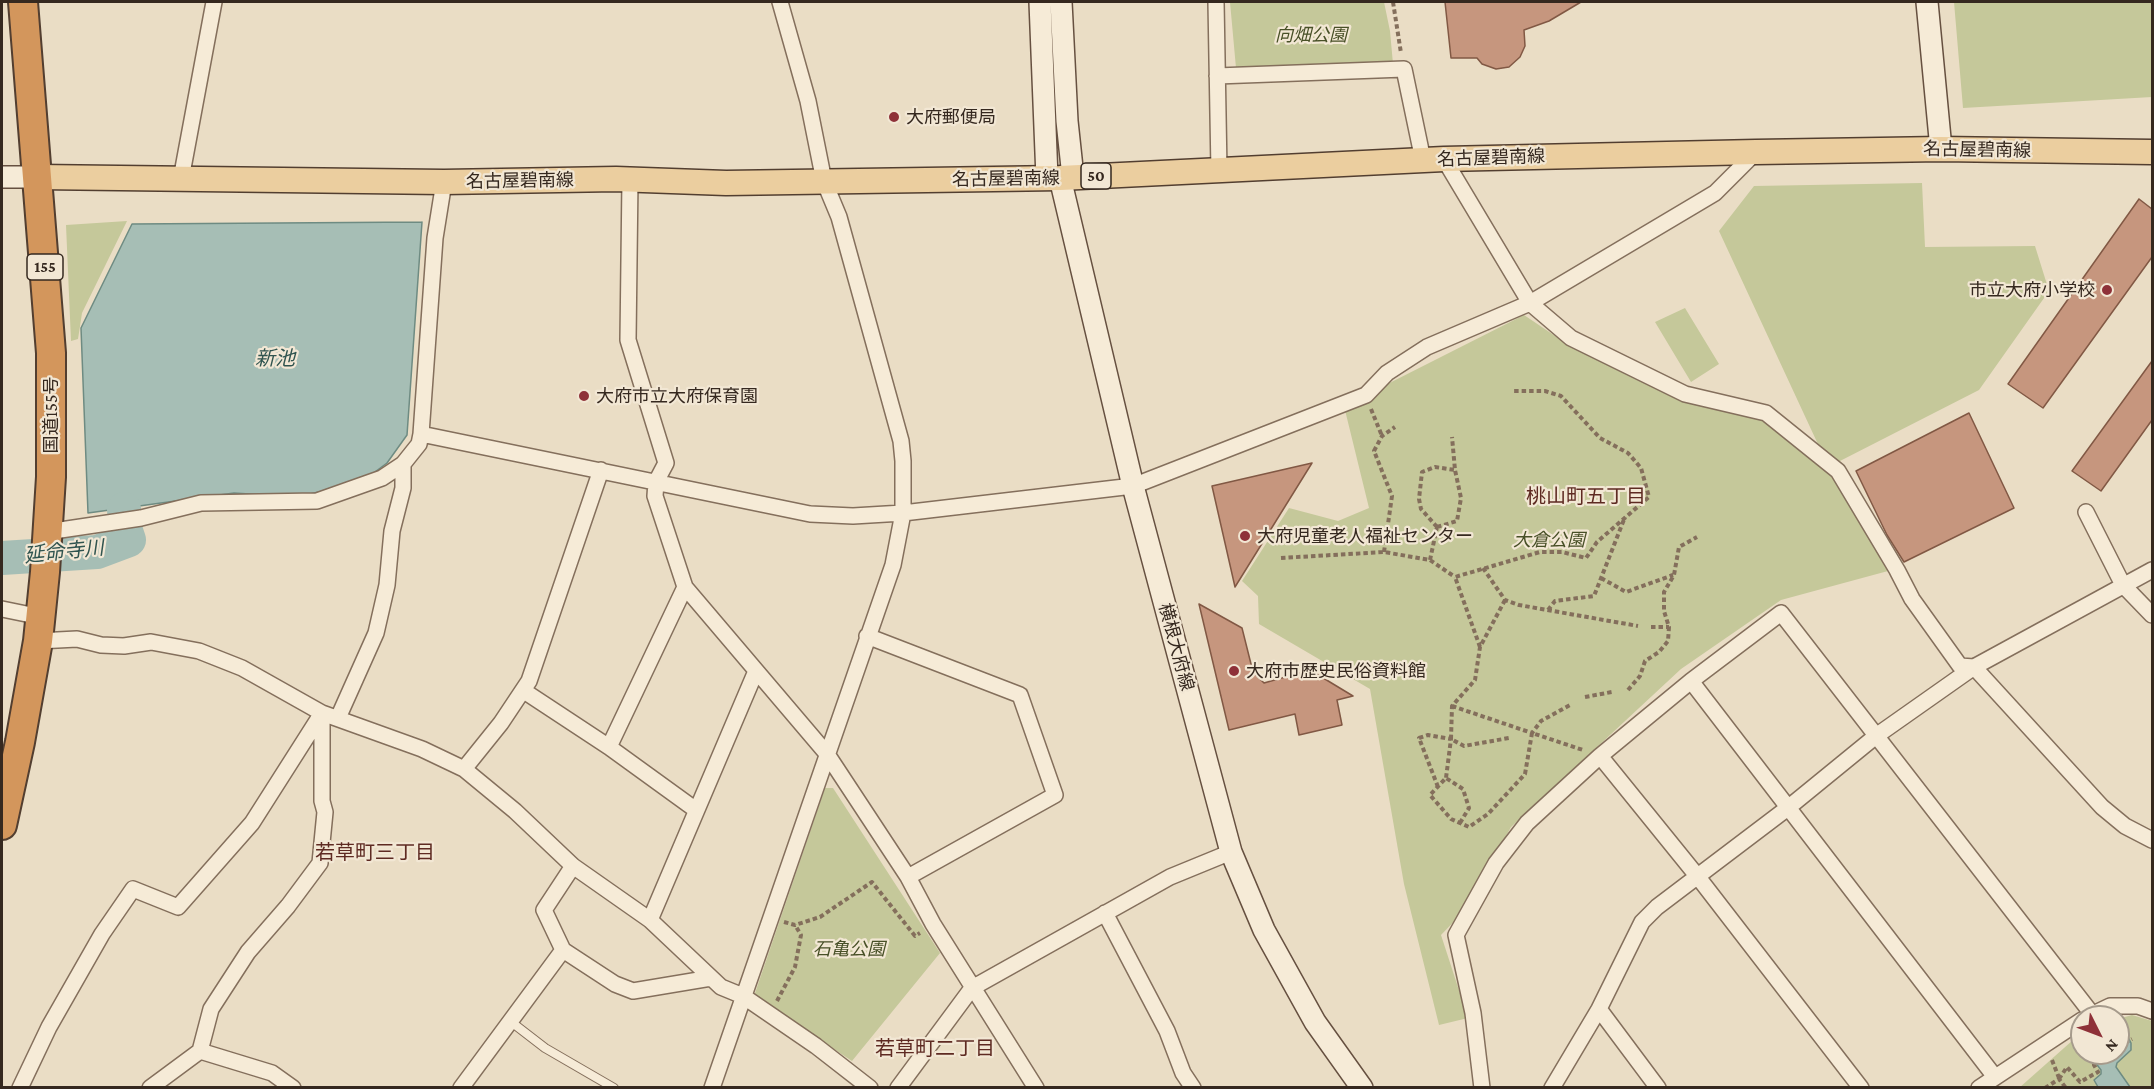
<!DOCTYPE html>
<html>
<head>
<meta charset="utf-8">
<style>
  body { margin:0 }
  #map { position:relative; width:2154px; height:1089px; overflow:hidden; background:#eaddc5; font-family:"Crimson Pro",serif }
  canvas { display:block }
  .frame { position:absolute; inset:0; border:3px solid #35281f; pointer-events:none }
  .north { position:absolute; left:2070px; top:1005px; width:60px; height:60px; box-sizing:border-box; background:#f2e7d4; border:2px solid #a69b8c; border-radius:50%; rotate:132deg; font-size:16px; font-weight:700; line-height:24px; text-align:center; color:#35281f }
  .north::after { content:''; display:block; margin:auto; width:21px; height:27px; background:#8e3138; clip-path:polygon(50% 0,100% 100%,50% 72%,0 100%) }
</style>
</head>
<body>
<div id="map">
<canvas width="2154" height="1089"></canvas>
<div class="frame"></div>
<div class="north">N</div>
</div>
<script>
const ctx = document.querySelector('canvas').getContext('2d');
ctx.lineJoin = 'round';
function fillPath(path, color) { ctx.fillStyle = color; ctx.fill(path, 'evenodd'); }
const shape = rows => new Path2D(rows.map(r => 'M' + r).join(''));
function strokePath(path, color, width, dash) { ctx.strokeStyle = color; ctx.lineWidth = width; ctx.lineCap = dash ? 'butt' : 'round'; ctx.setLineDash(dash || []); ctx.stroke(path); }
function drawText(font, color, halo, rows, align = 'center') {
  ctx.font = font + ' "Crimson Pro","Noto Sans JP",serif'; ctx.lineWidth = 4.5; ctx.setLineDash([]); ctx.textBaseline = 'middle'; ctx.strokeStyle = halo; ctx.fillStyle = color; for (const [text, x, y, turn = 0] of rows) {
    ctx.save(); ctx.translate(x, y); ctx.rotate((+turn || 0) * Math.PI / 180); ctx.textAlign = isNaN(turn) ? turn : align; if (halo) ctx.strokeText(text, 0, 0); ctx.fillText(text, 0, 0); ctx.restore();
  }
}
fillPath(shape([
  [1230,2,1384,2,1390,31,1393,64,1314,68,1236,68],
  [1954,2,2152,2,2152,97,1963,108],
  [1922,183,1925,247,2035,246,2049,291,1979,390,1838,462,1823,455,1719,231,1754,186],
  [127,221,82,313,78,339,71,341,66,225],
  [1685,308,1719,364,1691,382,1655,322],
  [1524,315,1567,344,1762,417,1833,474,1888,571,1781,600,1681,669,1511,827,1466,909,1441,935,1468,1018,1439,1025,1404,884,1370,689,1259,624,1258,596,1242,581,1289,508,1338,521,1369,508,1344,406],
  [825,788,833,788,940,953,852,1061,754,996],
  [2132,1015,2152,1021,2152,1087,2019,1088,2082,1032,2082,1053,2118,1053,2118,1019]
]), '#c5c89a');
const water = shape([
  [422,222,407,435,387,463,360,483,296,497,234,493,88,513,81,328,132,224,422,222],
  [2118,1032,2127,1035,2131,1043,2131,1050,2117,1063,2116,1067,2130,1087,2098,1087,2094,1080,2101,1074,2101,1070,2088,1053,2118,1053,2118,1032]
]);
fillPath(water, '#a6beb5');
strokePath(water, '#6e8b82', 1.5);
strokePath(shape([
  [2,558,97,552,129,540,125,528,124,509]
]), '#a6beb5', 34);
const building = shape([
  [1445,2,1581,2,1549,21,1524,30,1525,46,1520,57,1509,67,1496,69,1482,64,1477,58,1451,58,1445,2],
  [2139,199,2152,209,2152,257,2043,408,2008,384,2139,199],
  [2152,361,2152,420,2101,491,2072,471,2152,361],
  [1969,413,2014,508,1904,562,1887,535,1856,471,1969,413],
  [1312,463,1235,587,1212,486,1312,463],
  [1199,604,1242,628,1253,672,1264,683,1310,670,1353,696,1337,700,1342,725,1299,735,1295,714,1229,730,1199,604]
]);
fillPath(building, '#c6967e');
strokePath(building, '#815844', 1.5);
const lane = shape([
  [510,1021,545,1048,614,1088]
]);
const street = shape([
  [1216,2,1219,171],
  [1217,76,1404,69,1423,160],
  [1444,159,1530,303,1571,338,1685,394,1766,413,1838,471,1897,570,1912,599,1960,666,1974,667,2102,807,2125,826,2152,840],
  [181,179,214,2],
  [630,180,628,340,666,463,656,482,655,496,685,587,827,754,908,877,933,924,1036,1088],
  [421,434,810,514,853,516,903,513,1133,486,1366,395,1387,373,1427,347,1530,303,1715,193,1756,152],
  [2086,512,2123,585,2152,615],
  [47,532,141,518,201,503,317,501,382,478,403,464,419,444,421,434,435,238,444,182],
  [2,609,41,617],
  [867,636,1020,695,1055,795,908,877],
  [38,641,77,639,101,645,124,646,151,642,199,651,242,668,322,713,422,749,464,769,515,811,573,866,650,920,721,987,743,996,816,1046,870,1088],
  [1691,681,1995,1077],
  [524,691,609,747,696,810],
  [338,718,376,633,387,585,392,531,403,488,403,464],
  [609,747,685,587],
  [1600,756,1698,877,1861,1088],
  [464,769,501,723,529,681,601,470],
  [1105,913,1167,1031,1183,1073,1193,1088],
  [650,920,756,671],
  [563,950,615,984,633,991,711,978],
  [1599,1009,1658,1088],
  [2087,1017,2110,1006,2138,1006,2152,1011],
  [200,1051,272,1073,293,1088],
  [20,1088,49,1027,102,934,133,889,178,907,252,823,322,713],
  [150,1088,200,1051,211,1009,248,952,288,906,320,863,325,812,322,801,322,713],
  [461,1088,563,950,544,910,573,866],
  [712,1088,893,565,903,513,903,461,901,441,839,217,824,181,808,101,780,2],
  [898,1088,972,988,1170,877,1231,852],
  [1482,1088,1473,1013,1456,935,1496,863,1527,823,1600,756,1691,681,1781,613,2092,1014],
  [1552,1088,1599,1009,1642,922,1657,907,1789,807,1876,736,1974,667,2152,570],
  [1979,1088,2082,1020]
]);
const secondary = shape([
  [1040,2,1047,178],
  [1061,2,1067,121,1073,177],
  [1927,2,1941,149],
  [2,177,38,177],
  [1060,178,1133,486,1231,852,1264,930,1315,1022,1362,1088]
]);
const primary = shape([
  [38,177,444,182,616,179,726,183,1060,178,1444,159,1756,152,1941,149,2152,152]
]);
const highway = shape([
  [2,825,20,742,38,641,45,572,51,477,51,353,23,2]
]);
strokePath(lane, '#846f5c', 10);
strokePath(street, '#846f5c', 18);
strokePath(secondary, '#665040', 24);
strokePath(primary, '#523e30', 27);
strokePath(highway, '#523e30', 32);
strokePath(shape([
  [1393,2,1401,53],
  [1371,409,1382,436],
  [1437,527,1421,509,1419,499,1422,472,1435,467,1455,470,1452,437],
  [1437,527,1457,521,1461,498,1455,470],
  [1384,552,1392,496,1374,451,1382,436,1395,427],
  [1281,558,1384,552,1430,560,1455,577],
  [1430,560,1437,527],
  [1483,568,1505,600,1519,605,1638,626],
  [1601,578,1626,592,1673,575],
  [1505,600,1480,647,1475,680,1452,706,1451,739,1464,746,1509,738],
  [1548,610,1555,601,1594,596,1625,517],
  [1651,627,1669,627],
  [1480,647,1455,577,1540,552,1562,552,1586,558,1597,542,1649,497,1641,468,1628,453,1600,438,1561,396,1545,391,1512,391],
  [1628,690,1640,676,1645,661,1659,652,1668,641,1669,627,1664,611,1664,592,1674,575,1679,547,1697,537],
  [1585,697,1612,692],
  [1452,706,1532,733,1541,721,1570,705],
  [1438,787,1419,738,1428,735,1451,739,1446,778],
  [1460,823,1469,808,1463,789,1446,778,1430,795,1451,819,1469,827,1488,814,1525,774,1532,733,1583,750],
  [784,922,795,925,820,917,872,882,915,936,920,933],
  [777,1001,795,967,801,935,795,925],
  [2118,1046,2132,1039],
  [2052,1060,2059,1078],
  [2059,1079,2067,1067,2080,1082,2098,1072,2094,1065,2103,1061,2101,1056,2104,1053],
  [2045,1088,2059,1079,2066,1088]
]), '#846f5c', 4, [4.5, 3]);
strokePath(lane, '#f6ebd7', 8);
strokePath(street, '#f6ebd7', 15);
strokePath(secondary, '#f6ebd7', 21);
strokePath(primary, '#ebce9f', 24);
strokePath(highway, '#d3965c', 28);
for (const [x, y, r, color] of [
  [894,117,6,"#8e3138"],
  [2107,290,6,"#8e3138"],
  [584,396,6,"#8e3138"],
  [1245,536,6,"#8e3138"],
  [1234,671,6,"#8e3138"]
]) { const dot = new Path2D(); dot.arc(x, y, r, 0, 2 * Math.PI); ctx.fillStyle = color; ctx.fill(dot); strokePath(dot, '#f2e7d4', 2); }
for (const [x, y, w] of [
  [1096,176,30],
  [45,267,36]
]) { const box = new Path2D(); box.roundRect(x - w / 2, y - 13, w, 26, 4.5); ctx.fillStyle = '#f2e7d4'; ctx.fill(box); strokePath(box, '#35281f', 1.5); }
drawText('bold 16px', '#35281f', null, [
  ["50",1096,176],
  ["155",45,267]
]);
drawText('italic 18px', '#485027', '#f2e7d4', [
  ["向畑公園",1311,35],
  ["大倉公園",1549,540],
  ["石亀公園",849,949]
]);
drawText('18px', '#35281f', '#f2e7d4', [
  ["大府郵便局",906,117],
  ["市立大府小学校",2095,290,"right"],
  ["大府市立大府保育園",596,396],
  ["大府児童老人福祉センター",1257,536],
  ["大府市歴史民俗資料館",1246,671]
], 'left');
drawText('18px', '#35281f', '#f2e7d4', [
  ["名古屋碧南線",1977,150,1],
  ["名古屋碧南線",1491,158,-2],
  ["名古屋碧南線",1006,179,-1],
  ["名古屋碧南線",520,181,-1],
  ["国道155号",51,415,-90],
  ["横根大府線",1176,647,75]
]);
drawText('italic 20px', '#30544f', '#f2e7d4', [
  ["新池",275,359],
  ["延命寺川",64,552,-6]
]);
drawText('20px', '#5e2a22', '#f2e7d4', [
  ["桃山町五丁目",1586,497],
  ["若草町三丁目",375,853],
  ["若草町二丁目",935,1049]
]);
</script>
</body>
</html>
